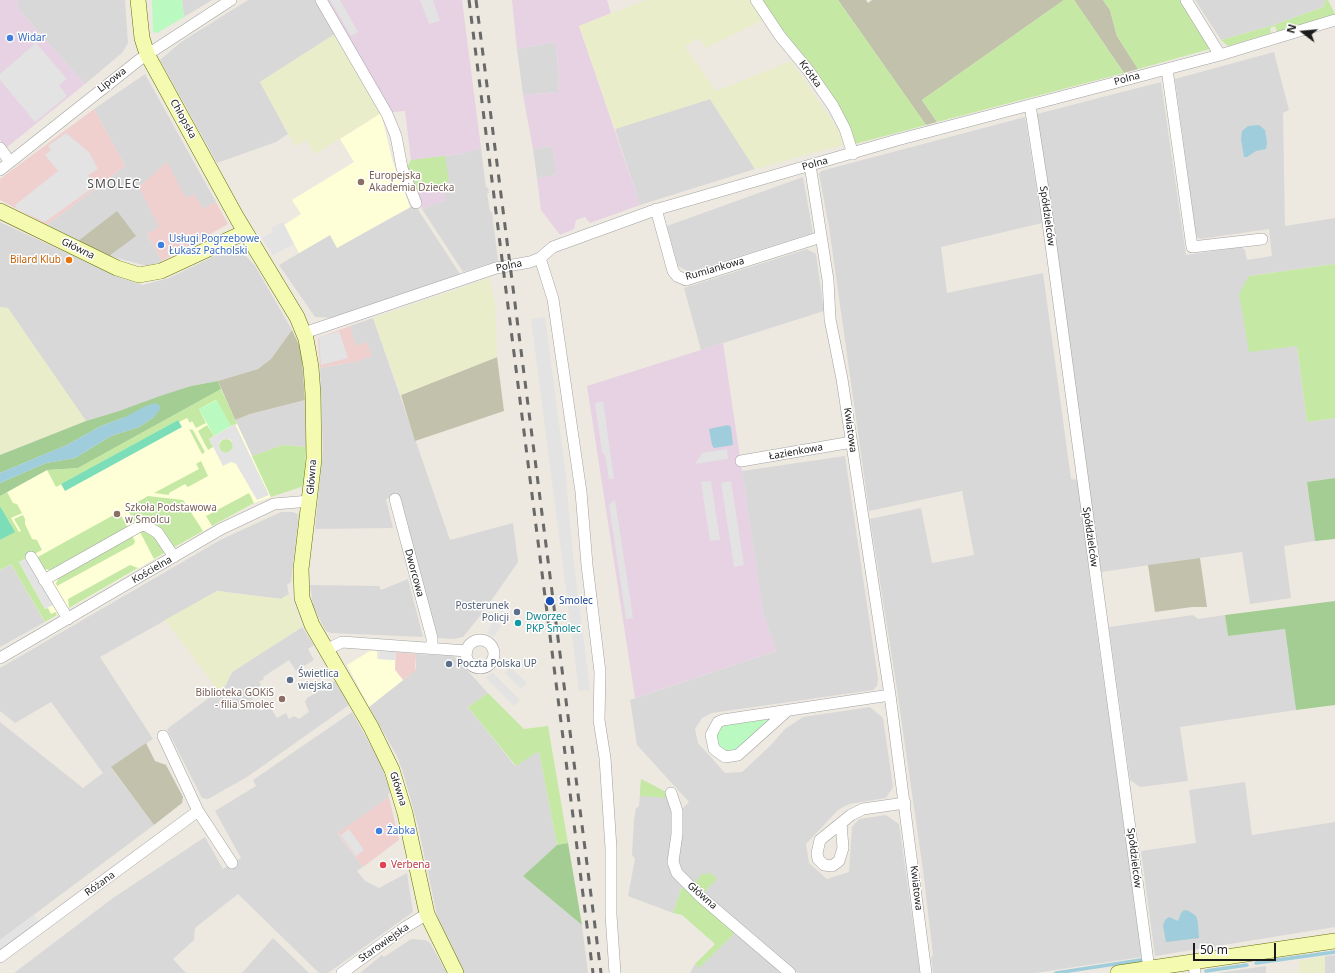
<!DOCTYPE html>
<html>
<head>
<meta charset="utf-8">
<style>
  body { margin:0 }
  #map { position:relative; width:1335px; height:973px; overflow:hidden; background:#ede9e0; font-family:"Noto Sans",sans-serif }
  canvas { display:block }
  .north { position:absolute; left:1283px; top:12px; width:40px; height:40px; -webkit-text-stroke:3px #fff; paint-order:stroke; rotate:286deg; font-size:11px; font-weight:700; line-height:16px; text-align:center; color:#1b1b1b }
  .north::after { content:''; display:block; margin:auto; width:14px; height:18px; background:#1b1b1b; clip-path:polygon(50% 0,100% 100%,50% 72%,0 100%) }
  .scale { position:absolute; left:1193px; top:943px; width:83px; height:18px; box-sizing:border-box; border:2px solid #1b1b1b; border-top:0; padding-left:5px; font-size:12px; line-height:14px; white-space:nowrap; color:#1b1b1b; -webkit-text-stroke:3px #fff; paint-order:stroke }
</style>
</head>
<body>
<div id="map">
<canvas width="1335" height="973"></canvas>
<div class="north">N</div>
<div class="scale">50 m</div>
</div>
<script>
const ctx = document.querySelector('canvas').getContext('2d');
ctx.lineJoin = 'round';
function fillPath(path, color) { ctx.fillStyle = color; ctx.fill(path, 'evenodd'); }
const shape = rows => new Path2D(rows.map(r => 'M' + r).join(''));
function strokePath(path, color, width, dash) { ctx.strokeStyle = color; ctx.lineWidth = width; ctx.lineCap = dash ? 'butt' : 'round'; ctx.setLineDash(dash || []); ctx.stroke(path); }
function drawText(font, color, halo, rows, align = 'center') {
  ctx.font = font + ' "Noto Sans",sans-serif'; ctx.lineWidth = 3; ctx.setLineDash([]); ctx.textBaseline = 'middle'; ctx.strokeStyle = halo; ctx.fillStyle = color; for (const [text, x, y, turn = 0] of rows) {
    ctx.save(); ctx.translate(x, y); ctx.rotate((+turn || 0) * Math.PI / 180); ctx.textAlign = isNaN(turn) ? turn : align; if (halo) ctx.strokeText(text, 0, 0); ctx.fillText(text, 0, 0); ctx.restore();
  }
}
fillPath(shape([
  [19,0,125,0,128,43,122,53,85,84,20,11,17,5],
  [182,0,212,0,184,17],
  [248,0,316,0,335,34,260,82,288,134,276,142,217,163,160,60,181,42],
  [1195,0,1326,0,1323,7,1274,25,1221,40],
  [555,42,559,74,558,92,523,95,517,49],
  [1274,52,1289,110,1283,113,1285,226,1335,218,1335,264,1249,276,1297,346,1307,422,1335,418,1335,478,1307,482,1315,541,1284,546,1291,598,1250,604,1242,552,1101,572,1037,114,1161,82,1186,255,1241,247,1245,250,1247,260,1272,256,1269,229,1200,239,1196,236,1175,79],
  [145,74,216,202,203,209,150,178,139,187,160,227,147,234,162,261,151,267,109,256,117,212,78,241,47,225,125,166,94,109],
  [710,99,755,169,640,205,615,129],
  [1025,117,1042,223,941,247,947,293,1043,273,1071,479,1078,480,1092,596,1142,957,1035,973,933,973,931,957,933,955,923,870,896,683,870,519,921,508,932,563,974,555,962,491,869,511,829,227,819,174,821,171],
  [552,146,557,175,537,178,533,149],
  [481,148,486,188,488,187,489,193,487,193,490,212,492,212,498,261,463,272,422,209,446,200,418,192,411,160,461,154],
  [803,177,813,233,689,272,678,266,667,226],
  [415,205,460,274,333,318,315,317,279,265,330,235,338,247],
  [0,222,121,278,143,285,169,278,227,250,238,251,245,255,255,266,292,330,271,359,258,369,218,381,191,386,119,411,86,421,8,309,0,307],
  [807,249,816,254,824,311,701,350,684,288],
  [373,318,450,540,513,523,518,562,484,611,463,637,454,639,437,638,398,497,386,499,393,528,315,529,323,449,320,368,358,361,356,346,350,326],
  [305,400,306,447,283,445,252,456,235,420,250,414],
  [845,456,878,679,877,686,873,690,712,713,702,718,695,729,698,743,725,773,742,772,771,745,785,729,803,717,870,707,883,718,893,787,886,798,849,804,838,810,806,844,809,863,827,879,849,872,852,827,859,819,886,815,899,824,920,973,798,973,703,893,678,869,680,811,689,802,637,745,630,700,776,651,763,613,742,471],
  [281,512,293,512,299,515,291,582,287,585,289,594,281,599,217,591,100,657,153,739,111,768,154,825,0,940,0,722,83,788,103,773,51,702,15,723,0,711,0,668,222,539],
  [11,563,45,622,0,647,0,570],
  [408,579,423,637,331,633,326,631,313,607,310,585,379,586,381,590],
  [1193,615,1198,619,1225,615,1228,636,1285,629,1296,710,1180,727,1188,781,1140,787,1130,780,1109,627],
  [302,627,314,645,308,649,314,660,296,671,289,660,263,677,264,679,259,682,261,685,251,692,253,701,261,711,269,705,277,718,286,713,289,719,294,716,299,719,309,712,305,702,307,698,335,681,349,705,247,777,208,799,202,798,167,729,225,686,232,672],
  [416,654,454,656,488,693,468,707,515,766,539,751,557,845,523,876,582,925,588,973,464,973,451,950,438,920,418,826,403,772,397,756,369,707,416,670],
  [352,712,380,762,391,792,388,794,389,797,338,834,363,867,357,871,365,881,379,888,407,873,413,912,328,973,319,973,238,894,195,928,194,940,173,959,186,973,14,973,113,898,205,837,223,869,241,858,215,811,256,786,253,780],
  [641,779,666,792,673,807,669,864,671,874,682,887,673,913,628,896,635,859,632,855,634,820,636,808,639,806],
  [1245,782,1252,835,1335,822,1335,927,1155,956,1141,851,1196,843,1189,790],
  [738,930,785,973,690,973,695,964,699,967],
  [273,938,309,973,242,973],
  [411,939,425,940,430,943,447,973,360,973,382,955,384,957],
  [1335,955,1335,973,1325,973,1325,956],
  [1266,966,1266,973,1217,973]
]), '#d9d8d8');
fillPath(shape([
  [94,109,125,166,47,225,0,200,0,179],
  [167,162,186,198,194,194,203,209,216,202,228,224,162,261,147,234,159,227,139,187],
  [350,326,356,346,367,342,372,356,358,361,320,368,318,338],
  [396,652,416,654,415,668,417,670,403,680,395,670],
  [389,797,399,840,363,867,338,833]
]), '#efd0ce');
fillPath(shape([
  [0,0,19,0,17,5,20,11,85,84,6,148,0,140],
  [328,0,462,0,481,148,461,154,411,160,405,111,391,112],
  [512,0,607,0,611,13,579,26,640,205,590,223,585,217,576,220,574,229,560,235,541,210,537,178,557,175,552,146,533,149,523,95,558,92,559,74,557,55,554,42,517,49],
  [442,184,446,200,422,209,418,192],
  [723,343,763,612,776,651,635,698,587,386]
]), '#e6d2e2');
fillPath(shape([
  [381,113,393,163,410,207,337,248,330,235,299,253,284,225,301,214,292,200,354,162,340,139],
  [221,389,271,497,254,503,212,526,45,622,11,564,0,570,0,496,47,470,78,468],
  [370,651,377,651,377,659,395,660,395,670,403,680,369,707,347,665]
]), '#ffffd7');
fillPath(shape([
  [838,0,866,0,868,3,872,0,1064,0,922,100,937,122,926,125],
  [1074,0,1103,0,1110,10,1117,36,1138,69,1124,73],
  [117,211,136,236,109,256,78,241],
  [292,330,300,347,302,361,305,400,250,414,235,420,218,381,258,369,271,359],
  [497,357,504,411,415,441,401,395],
  [1200,558,1207,607,1192,607,1155,612,1148,565],
  [146,743,155,761,166,765,183,797,182,803,154,825,111,767]
]), '#c1c1ac');
fillPath(shape([
  [647,0,749,0,763,20,706,48,698,38,685,47,716,91,791,61,842,135,843,145,755,169,710,99,615,129,579,26],
  [335,34,381,113,315,154,306,140,295,146,260,82],
  [489,278,495,302,497,357,401,395,373,318],
  [0,307,8,308,86,421,0,454],
  [217,591,281,599,289,594,302,627,232,672,225,686,218,690,165,620],
  [1325,956,1325,973,1299,973,1299,961]
]), '#eaedca');
fillPath(shape([
  [760,0,838,0,926,125,855,144,793,46],
  [1064,0,1074,0,1124,73,937,122,922,100],
  [1103,0,1180,0,1209,43,1210,49,1138,69,1117,36,1110,10],
  [1326,0,1328,0,1335,14,1277,32,1275,26,1270,28,1271,33,1228,46,1221,40,1274,25,1323,7],
  [445,156,449,182,416,192,407,167,411,160],
  [1335,264,1335,418,1307,422,1297,346,1249,352,1239,294,1249,276],
  [221,389,237,424,231,426,216,400,199,409,206,423,196,428,192,421,190,423,187,418,179,422,178,420,56,487,47,470,78,468],
  [207,425,214,436,209,439,213,447,208,450,198,431],
  [189,429,193,430,205,452,202,454],
  '219 446a7 7 0 1 1 14 0a7 7 0 1 1-14 0Z',
  [283,445,306,447,304,484,301,487,271,497,252,456],
  [201,461,208,476,188,487,185,484,169,493,169,495,154,493,199,469,196,464],
  [7,492,13,503,17,504,22,513,11,518,19,532,21,531,14,519,23,515,25,519,25,524,32,539,37,540,42,550,19,562,45,609,48,608,51,614,56,612,57,615,45,622,11,564,0,570,0,540,14,532,0,506,0,496],
  [249,493,254,503,212,526,206,516],
  [148,496,183,500,203,531,173,548,135,524,127,508],
  [119,512,128,528,50,570,43,569,36,558],
  [144,530,153,534,166,552,154,559,140,532],
  [132,536,135,541,134,544,57,586,56,583,59,578],
  [130,565,138,568,69,608,68,599],
  [488,693,524,729,548,726,568,843,557,845,539,751,516,766,468,707],
  [641,779,666,792,669,798,640,796],
  [710,872,717,879,703,893,694,884,703,873,707,875],
  [682,887,738,930,699,968,695,964,715,944,682,915,673,913]
]), '#c5e9a4');
fillPath(shape([
  [218,381,221,389,78,468,47,470,0,496,0,483,46,463,75,458,111,436,139,427,154,417,123,418,101,426,67,445,0,473,0,455,86,421,119,411,160,396,191,386],
  [1335,478,1335,539,1315,541,1307,482],
  [1335,601,1335,705,1296,710,1285,629,1228,636,1225,615],
  [568,843,582,925,523,876,557,845]
]), '#a4cd94');
fillPath(shape([
  [152,0,182,0,184,17,157,33,153,32],
  [217,400,231,426,214,436,199,409],
  [766,717,768,723,741,748,729,754,718,748,716,734,723,725]
]), '#baf9c0');
fillPath(shape([
  [178,420,182,427,65,491,61,484],
  [0,506,15,532,0,540]
]), '#7cdeb9');
fillPath(shape([
  [330,0,340,0,358,32,351,36],
  [420,0,433,0,440,21,429,24],
  [36,43,67,79,59,85,67,96,35,122,0,80,0,74],
  [66,133,89,152,98,169,88,175,95,186,45,222,17,209,15,205,58,171,45,155,51,150,48,146],
  [283,222,294,244,273,255,262,238,273,232,271,228],
  [545,317,566,477,573,557,590,690,579,691,531,319],
  [339,331,348,358,321,365,319,338],
  [603,401,614,479,609,479,605,455,602,452,595,403],
  [235,424,269,495,257,500,236,464,231,462,223,466,209,439],
  [226,439,231,440,233,447,230,451,226,453,220,450,219,445,220,441],
  [727,449,728,459,695,464,702,453],
  [711,481,720,540,710,541,701,482],
  [731,481,744,565,734,567,721,483],
  [615,500,633,618,626,619,609,504],
  [27,558,53,605,45,609,19,562],
  [493,621,501,625,494,637,487,633],
  [380,651,396,652,395,660,379,659],
  [510,667,527,683,521,689,505,673],
  [492,672,520,700,514,706,486,678],
  [349,829,364,850,356,856,341,835],
  [34,915,39,923,0,952,0,940]
]), '#e3e3e3');
fillPath(shape([
  [1259,125,1265,130,1267,142,1266,149,1256,151,1247,157,1244,157,1241,139,1242,131,1248,126],
  [157,403,161,408,154,417,139,427,111,436,75,458,46,463,0,483,0,473,67,445,101,426,123,418,148,405],
  [728,425,731,427,733,445,714,448,712,445,709,429],
  [1184,910,1189,911,1196,916,1198,923,1199,938,1166,942,1163,926,1165,920,1169,917,1178,921,1181,913]
]), '#9fcddc');
strokePath(shape([
  [1256,963,1335,952],
  [1206,971,1247,965],
  [1056,973,1141,960]
]), '#9fcddc', 3.5);
const street = shape([
  [321,0,387,114,396,136,402,168,416,203],
  [756,0,780,36,808,70,833,106,845,129,853,154],
  [1186,0,1220,55],
  [1167,69,1192,247,1262,239],
  [1030,105,1046,208,1149,969],
  [0,148,10,162],
  [810,165,828,280,830,319,842,379,890,695,926,973],
  [0,170,139,60,231,0],
  [656,209,673,271,677,276,686,280,821,237],
  [540,258,553,299,581,492,587,565,600,672,599,720,605,758,611,848,611,915,615,973],
  [304,333,496,268,530,262,540,258,553,247,655,210,897,140,1220,55,1335,20],
  [741,461,852,442],
  [395,499,432,638,432,648],
  [31,557,68,619],
  [44,580,140,526,145,525,158,533,174,557],
  '466 654a14 14 0 1 1 28 0a14 14 0 1 1-28 0Z',
  [326,650,342,642,467,651],
  [0,658,221,529,274,504,310,501],
  [787,711,738,755,725,757,714,749,711,735,718,722,723,720,890,695],
  [163,736,198,811,232,863],
  [671,793,677,811,677,834,673,862,677,873,701,897,790,973],
  [841,823,843,848,839,861,832,866,824,865,818,859,817,853,820,840,851,815,863,809,905,803],
  [0,957,198,811],
  [1194,962,1195,973],
  [342,973,404,928,427,914]
]);
const secondary = shape([
  [138,0,142,38,147,54,237,218,297,317,306,339,311,367,313,394,314,459,301,569,302,598,312,625,371,727,392,770,405,813,427,914,456,973],
  [0,211,117,268,139,275,161,271,245,232],
  [1118,973,1335,941]
]);
strokePath(street, '#a2a2a2', 12);
strokePath(secondary, '#647003', 16);
strokePath(street, '#fff', 11);
strokePath(secondary, '#f5fab1', 15);
strokePath(shape([
  [469,0,593,973],
  [476,0,601,973]
]), '#696969', 3, [8, 8]);
for (const [x, y, r, color] of [
  [10,38,4,"#3f7fe0"],
  [361,182,4,"#8d6e63"],
  [161,245,4,"#3f7fe0"],
  [69,260,4,"#e8710a"],
  [117,514,4,"#8d6e63"],
  [550,601,5,"#1a4fb4"],
  [517,612,4,"#5c6f8a"],
  [518,623,4,"#0f9aa8"],
  [449,664,4,"#5c6f8a"],
  [290,680,4,"#5c6f8a"],
  [282,699,4,"#8d6e63"],
  [379,831,4,"#3f7fe0"],
  [383,865,4,"#e0444e"]
]) { const dot = new Path2D(); dot.arc(x, y, r, 0, 2 * Math.PI); ctx.fillStyle = color; ctx.fill(dot); strokePath(dot, '#fff', 1.5); }
drawText('10px', '#366cbe', '#fff', [
  ["Widar",18,38],
  ["Usługi Pogrzebowe",169,239],
  ["Łukasz Pacholski",169,251],
  ["Żabka",387,831]
], 'left');
drawText('10px', '#1b1b1b', '#fff', [
  ["Krótka",810,74,54],
  ["Polna",1127,79,-15],
  ["Lipowa",112,80,-38],
  ["Chłopska",183,119,61],
  ["Polna",815,164,-15],
  ["Spółdzielców",1047,216,82],
  ["Główna",78,249,26],
  ["Polna",509,266,-12],
  ["Rumiankowa",715,269,-16],
  ["Kwiatowa",850,430,82],
  ["Łazienkowa",796,452,-10],
  ["Główna",312,477,-86],
  ["Spółdzielców",1090,537,82],
  ["Kościelna",152,570,-30],
  ["Dworcowa",414,573,75],
  ["Główna",398,789,72],
  ["Spółdzielców",1134,858,83],
  ["Różana",100,884,-36],
  ["Kwiatowa",916,888,83],
  ["Główna",702,896,41],
  ["Starowiejska",384,943,-35]
]);
drawText('10px', '#785e54', '#fff', [
  ["Europejska",369,176],
  ["Akademia Dziecka",369,188],
  ["Szkoła Podstawowa",125,508],
  ["w Smolcu",125,520],
  ["Biblioteka GOKiS",274,693,"right"],
  ["- filia Smolec",274,705,"right"]
], 'left');
drawText('10px', '#c56008', '#fff', [
  ["Bilard Klub",61,260]
], 'right');
drawText('10px', '#164399', '#fff', [
  ["Smolec",559,601]
], 'left');
drawText('10px', '#4e5e75', '#fff', [
  ["Posterunek",509,606,"right"],
  ["Policji",509,618,"right"],
  ["Poczta Polska UP",457,664],
  ["Świetlica",298,674],
  ["wiejska",298,686]
], 'left');
drawText('10px', '#0d838f', '#fff', [
  ["Dworzec",526,617],
  ["PKP Smolec",526,629]
], 'left');
drawText('10px', '#be3a42', '#fff', [
  ["Verbena",391,865]
], 'left');
ctx.letterSpacing = '1px';
drawText('12px', '#4e4e4e', '#fff', [
  ["SMOLEC",114,185]
]);
ctx.letterSpacing = '0px';
</script>
</body>
</html>
